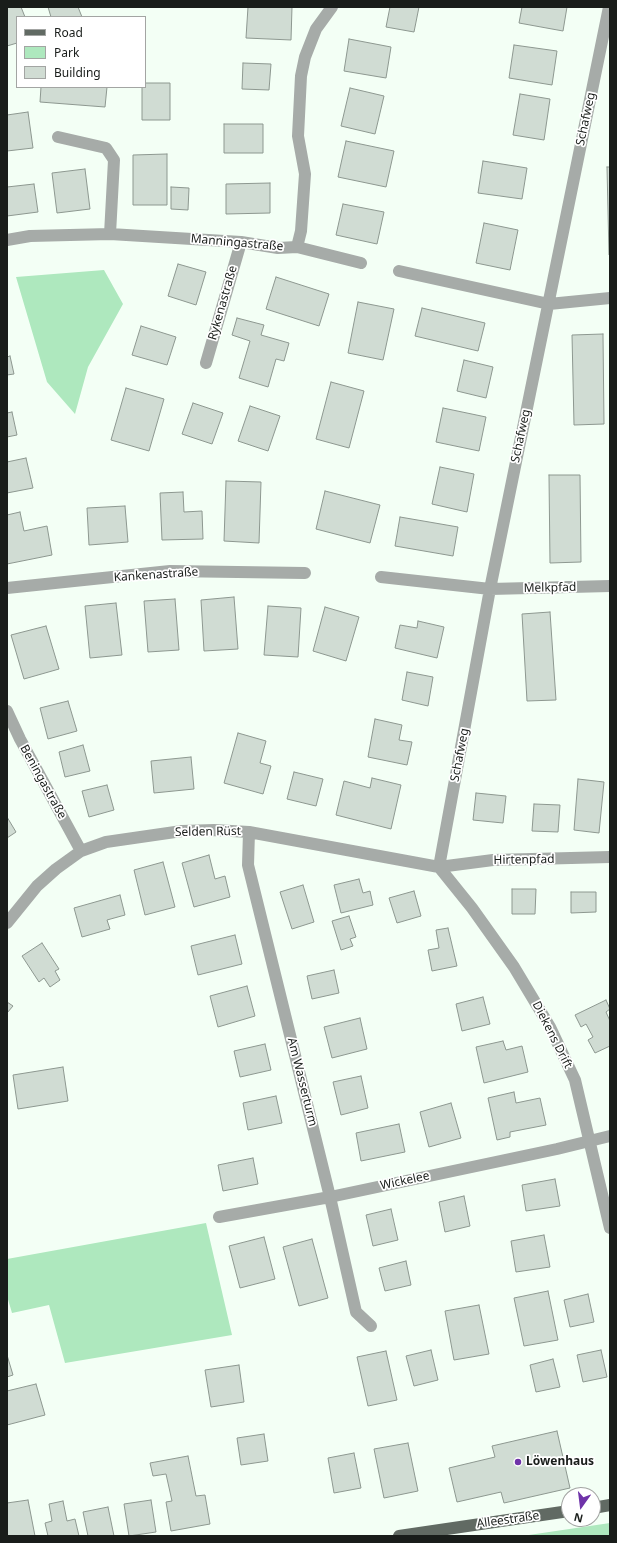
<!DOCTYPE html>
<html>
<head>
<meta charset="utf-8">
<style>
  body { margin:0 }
  #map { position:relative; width:617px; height:1543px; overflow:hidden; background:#f3fff5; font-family:"Noto Sans",sans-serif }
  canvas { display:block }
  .frame { position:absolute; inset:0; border:8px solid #191d1a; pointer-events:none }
  .legend { position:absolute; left:16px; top:16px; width:130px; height:72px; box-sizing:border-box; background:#fff; border:1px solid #a3a5a3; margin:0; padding:5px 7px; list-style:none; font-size:12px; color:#191d1a }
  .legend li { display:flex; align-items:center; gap:8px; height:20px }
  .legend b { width:20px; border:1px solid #a3a5a3 }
  .north { position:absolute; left:561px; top:1487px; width:40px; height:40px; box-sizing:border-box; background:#fff; border:1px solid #a3a5a3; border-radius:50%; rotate:194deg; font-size:11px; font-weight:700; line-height:16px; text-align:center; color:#191d1a }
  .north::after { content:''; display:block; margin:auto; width:14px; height:18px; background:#6f33a9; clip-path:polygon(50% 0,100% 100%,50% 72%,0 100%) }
</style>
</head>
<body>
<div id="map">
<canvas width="617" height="1543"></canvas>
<div class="frame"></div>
<ul class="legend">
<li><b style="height:5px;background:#616a63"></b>Road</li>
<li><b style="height:11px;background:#aee8be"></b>Park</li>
<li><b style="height:11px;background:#d0dcd3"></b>Building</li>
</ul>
<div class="north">N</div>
</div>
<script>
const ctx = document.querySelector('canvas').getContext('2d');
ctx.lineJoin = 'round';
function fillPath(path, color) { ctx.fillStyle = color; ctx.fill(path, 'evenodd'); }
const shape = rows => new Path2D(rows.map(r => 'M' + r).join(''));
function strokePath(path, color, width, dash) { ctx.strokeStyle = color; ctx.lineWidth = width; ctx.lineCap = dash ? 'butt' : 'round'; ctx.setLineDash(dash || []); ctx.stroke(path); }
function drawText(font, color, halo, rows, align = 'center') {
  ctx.font = font + ' "Noto Sans",sans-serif'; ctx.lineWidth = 3.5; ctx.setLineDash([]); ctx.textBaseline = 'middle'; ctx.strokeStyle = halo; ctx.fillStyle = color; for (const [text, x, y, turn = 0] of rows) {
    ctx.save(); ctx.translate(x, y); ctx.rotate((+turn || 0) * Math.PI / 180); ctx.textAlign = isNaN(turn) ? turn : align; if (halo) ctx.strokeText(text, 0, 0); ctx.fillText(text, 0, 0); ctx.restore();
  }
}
fillPath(shape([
  [104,270,123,304,88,367,75,414,47,382,16,277],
  [206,1223,232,1335,65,1363,49,1305,12,1313,7,1296,7,1259],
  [610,1523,610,1536,522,1536]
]), '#aee8be');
const building = shape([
  [7,7,21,7,25,17,17,17,17,43,7,46,7,7],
  [48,7,78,7,82,17,51,17,48,7],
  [248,7,292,7,291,40,246,38,248,7],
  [390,7,419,7,414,32,386,27,390,7],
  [522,7,567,7,563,31,519,23,522,7],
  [349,39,391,47,386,78,344,71,349,39],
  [514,45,557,51,552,85,509,78,514,45],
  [243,63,271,64,269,90,242,89,243,63],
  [145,83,170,83,170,120,142,120,142,87,145,87,145,83],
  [41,87,107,87,105,107,40,102,41,87],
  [350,88,384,96,375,134,341,126,350,88],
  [520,94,550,99,544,140,513,135,520,94],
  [28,112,33,148,7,151,7,115,28,112],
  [224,124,263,124,263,153,224,153,224,124],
  [346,141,394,151,386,187,338,177,346,141],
  [167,154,167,205,133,205,133,155,167,154],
  [483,161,527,168,522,199,478,193,483,161],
  [607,167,610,167,610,255,609,255,607,167],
  [85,169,90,209,57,213,52,173,85,169],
  [270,183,270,213,226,214,226,184,270,183],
  [34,184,38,212,7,216,7,187,34,184],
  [171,187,189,188,188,210,171,209,171,187],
  [343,204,384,212,377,244,336,235,343,204],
  [484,223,518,230,510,270,476,263,484,223],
  [178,264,206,272,196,305,168,296,178,264],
  [276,277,329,294,319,326,266,309,276,277],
  [358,302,394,309,383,360,348,353,358,302],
  [422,308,485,323,478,351,415,336,422,308],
  [237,318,264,325,261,335,289,343,284,361,276,359,268,387,239,378,250,341,232,335,237,318],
  [141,326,176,337,167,365,132,355,141,326],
  [603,334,604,424,574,425,572,335,603,334],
  [10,356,14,374,7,375,7,357,10,356],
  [464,360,493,367,486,398,457,391,464,360],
  [331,382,364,391,349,448,316,439,331,382],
  [126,388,164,399,149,451,111,440,126,388],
  [193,403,223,413,212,444,182,434,193,403],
  [250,406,280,416,268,451,238,441,250,406],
  [443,408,486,417,479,451,436,442,443,408],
  [12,412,17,435,7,437,7,413,12,412],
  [26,458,33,488,7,493,7,462,26,458],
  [440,467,474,474,467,512,432,504,440,467],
  [549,475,580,475,581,562,550,563,549,475],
  [226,481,261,482,259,543,224,541,226,481],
  [325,491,380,505,370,543,316,529,325,491],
  [183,492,184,512,202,511,203,539,162,540,160,493,183,492],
  [125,506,128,542,89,545,87,508,125,506],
  [20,512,24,531,47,526,52,555,7,564,7,515,20,512],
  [400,517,458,527,453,556,395,546,400,517],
  [234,597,238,649,204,651,201,600,234,597],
  [175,599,179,650,148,652,144,601,175,599],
  [116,603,122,655,90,658,85,606,116,603],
  [268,606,301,608,298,657,264,655,268,606],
  [325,607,359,617,346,661,313,651,325,607],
  [550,612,556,700,527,701,522,614,550,612],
  [418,621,444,627,437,658,395,648,400,625,417,628,418,621],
  [46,626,59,669,24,679,11,635,46,626],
  [407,672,433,677,428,706,402,700,407,672],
  [68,701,77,731,48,739,40,708,68,701],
  [375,719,402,725,399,740,412,742,407,765,368,757,375,719],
  [238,733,266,741,260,763,271,766,263,794,224,783,238,733],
  [83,745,90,771,65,777,59,752,83,745],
  [191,757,194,789,154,793,151,761,191,757],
  [294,772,323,779,316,806,287,799,294,772],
  [372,778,401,785,391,829,336,815,344,781,370,788,372,778],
  [578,779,604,782,599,833,574,830,578,779],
  [107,785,114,810,89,817,82,791,107,785],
  [476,793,506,796,503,823,473,820,476,793],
  [534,804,560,805,558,832,532,831,534,804],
  [7,817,16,832,7,838,7,817],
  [209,855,215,879,225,876,230,897,194,907,182,863,209,855],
  [163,862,175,907,145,915,134,870,163,862],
  [359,879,363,893,370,891,373,905,341,913,334,885,359,879],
  [303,885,314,922,292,929,280,892,303,885],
  [512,889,536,889,535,914,512,914,512,889],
  [414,891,421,916,397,923,389,898,414,891],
  [571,892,596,892,596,912,571,913,571,892],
  [120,895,125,915,107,920,110,929,82,937,74,908,120,895],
  [349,916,356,937,350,939,353,946,341,950,332,921,349,916],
  [448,928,457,966,432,971,428,950,439,948,436,930,448,928],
  [235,935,242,964,198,975,191,946,235,935],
  [42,943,59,969,55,971,60,980,50,987,44,978,39,982,22,956,42,943],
  [334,970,339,993,312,999,307,976,334,970],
  [247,986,255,1016,218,1027,210,996,247,986],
  [483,997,490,1024,462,1031,456,1004,483,997],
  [606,1000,610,1009,606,1012,610,1021,610,1046,595,1053,588,1040,593,1037,586,1024,581,1027,575,1015,606,1000],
  [7,1002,13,1006,7,1013,7,1002],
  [360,1018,367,1049,332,1058,324,1027,360,1018],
  [503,1041,506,1050,522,1046,528,1072,484,1083,476,1047,503,1041],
  [265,1044,271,1070,240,1077,234,1051,265,1044],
  [63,1067,68,1101,18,1109,13,1075,63,1067],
  [361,1076,368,1108,341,1115,333,1082,361,1076],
  [514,1092,516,1103,540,1098,546,1125,510,1132,510,1137,497,1140,488,1098,514,1092],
  [276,1096,282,1123,248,1130,243,1103,276,1096],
  [451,1103,461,1138,429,1147,420,1112,451,1103],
  [399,1124,405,1152,361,1161,356,1133,399,1124],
  [253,1158,258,1184,223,1191,218,1165,253,1158],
  [555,1179,560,1206,526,1211,522,1185,555,1179],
  [464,1196,470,1226,445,1232,439,1202,464,1196],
  [391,1209,398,1240,373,1246,366,1215,391,1209],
  [544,1235,550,1267,516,1272,511,1241,544,1235],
  [264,1237,275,1279,240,1288,229,1246,264,1237],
  [312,1239,328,1298,299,1306,283,1247,312,1239],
  [406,1261,411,1285,385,1291,379,1268,406,1261],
  [548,1291,558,1340,524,1346,514,1298,548,1291],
  [588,1294,594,1322,570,1327,564,1300,588,1294],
  [479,1305,489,1354,454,1360,445,1311,479,1305],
  [431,1350,438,1380,414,1386,406,1356,431,1350],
  [601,1350,607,1377,583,1382,577,1355,601,1350],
  [386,1351,397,1400,368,1406,357,1357,386,1351],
  [7,1355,13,1375,7,1377,7,1355],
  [553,1359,560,1387,536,1392,530,1365,553,1359],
  [239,1365,244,1402,211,1407,205,1370,239,1365],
  [36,1384,45,1415,7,1425,7,1391,36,1384],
  [557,1431,570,1488,504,1503,501,1492,457,1502,449,1468,495,1457,492,1446,557,1431],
  [264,1434,268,1461,241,1465,237,1438,264,1434],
  [408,1443,418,1491,384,1498,374,1449,408,1443],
  [354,1453,361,1488,334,1493,328,1458,354,1453],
  [188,1456,196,1496,205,1495,210,1524,171,1531,166,1502,172,1501,166,1474,153,1476,150,1463,188,1456],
  [28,1500,35,1536,7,1536,7,1503,28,1500],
  [151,1500,156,1532,129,1536,124,1504,151,1500],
  [63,1501,67,1521,75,1519,79,1536,48,1536,45,1523,52,1521,49,1504,63,1501],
  [108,1507,114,1536,88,1536,83,1512,108,1507]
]);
fillPath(building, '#d0dcd3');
strokePath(building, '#8d9890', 1);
strokePath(shape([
  [58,137,106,148,114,160,110,234],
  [7,240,30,236,110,234,241,242,278,248,297,247,361,263],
  [297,247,301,231,305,174,298,136,301,76,305,57,316,29,332,7],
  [399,271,549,304,610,298],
  [206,363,241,242],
  [381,577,490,589,610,586],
  [7,588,170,571,305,573],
  [7,711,20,739,81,851],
  [249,832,248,865,330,1197,356,1312,371,1326],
  [439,867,490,589,609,7],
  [439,867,472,908,514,967,550,1027,575,1080,610,1228],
  [7,923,37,886,56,869,81,851,106,842,182,831,214,830,249,832,439,867,493,860,610,857],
  [219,1217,330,1197,557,1149,610,1136]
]), '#a6aba8', 12);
strokePath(shape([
  [593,1508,610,1505],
  [399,1536,569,1511]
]), '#616a63', 12);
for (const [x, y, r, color] of [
  [518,1462,4,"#6f33a9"]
]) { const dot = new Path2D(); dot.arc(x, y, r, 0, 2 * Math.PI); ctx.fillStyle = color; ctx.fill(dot); strokePath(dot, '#fff', 1.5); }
drawText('12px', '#191d1a', '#fff', [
  ["Schafweg",586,119,-78],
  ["Manningastraße",237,243,5],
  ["Rykenastraße",223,303,-74],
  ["Schafweg",521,436,-78],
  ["Kankenastraße",156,575,-4],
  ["Melkpfad",550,588,-1],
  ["Schafweg",460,755,-79],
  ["Beningastraße",43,782,61],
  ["Selden Rüst",208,832,-1],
  ["Hirtenpfad",524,860,-1],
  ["Diekens Drift",552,1035,63],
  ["Am Wasserturm",302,1082,76],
  ["Wickelee",405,1181,-12],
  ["Alleestraße",508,1520,-8]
]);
drawText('bold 12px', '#191d1a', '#fff', [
  ["Löwenhaus",526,1462]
], 'left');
</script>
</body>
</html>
